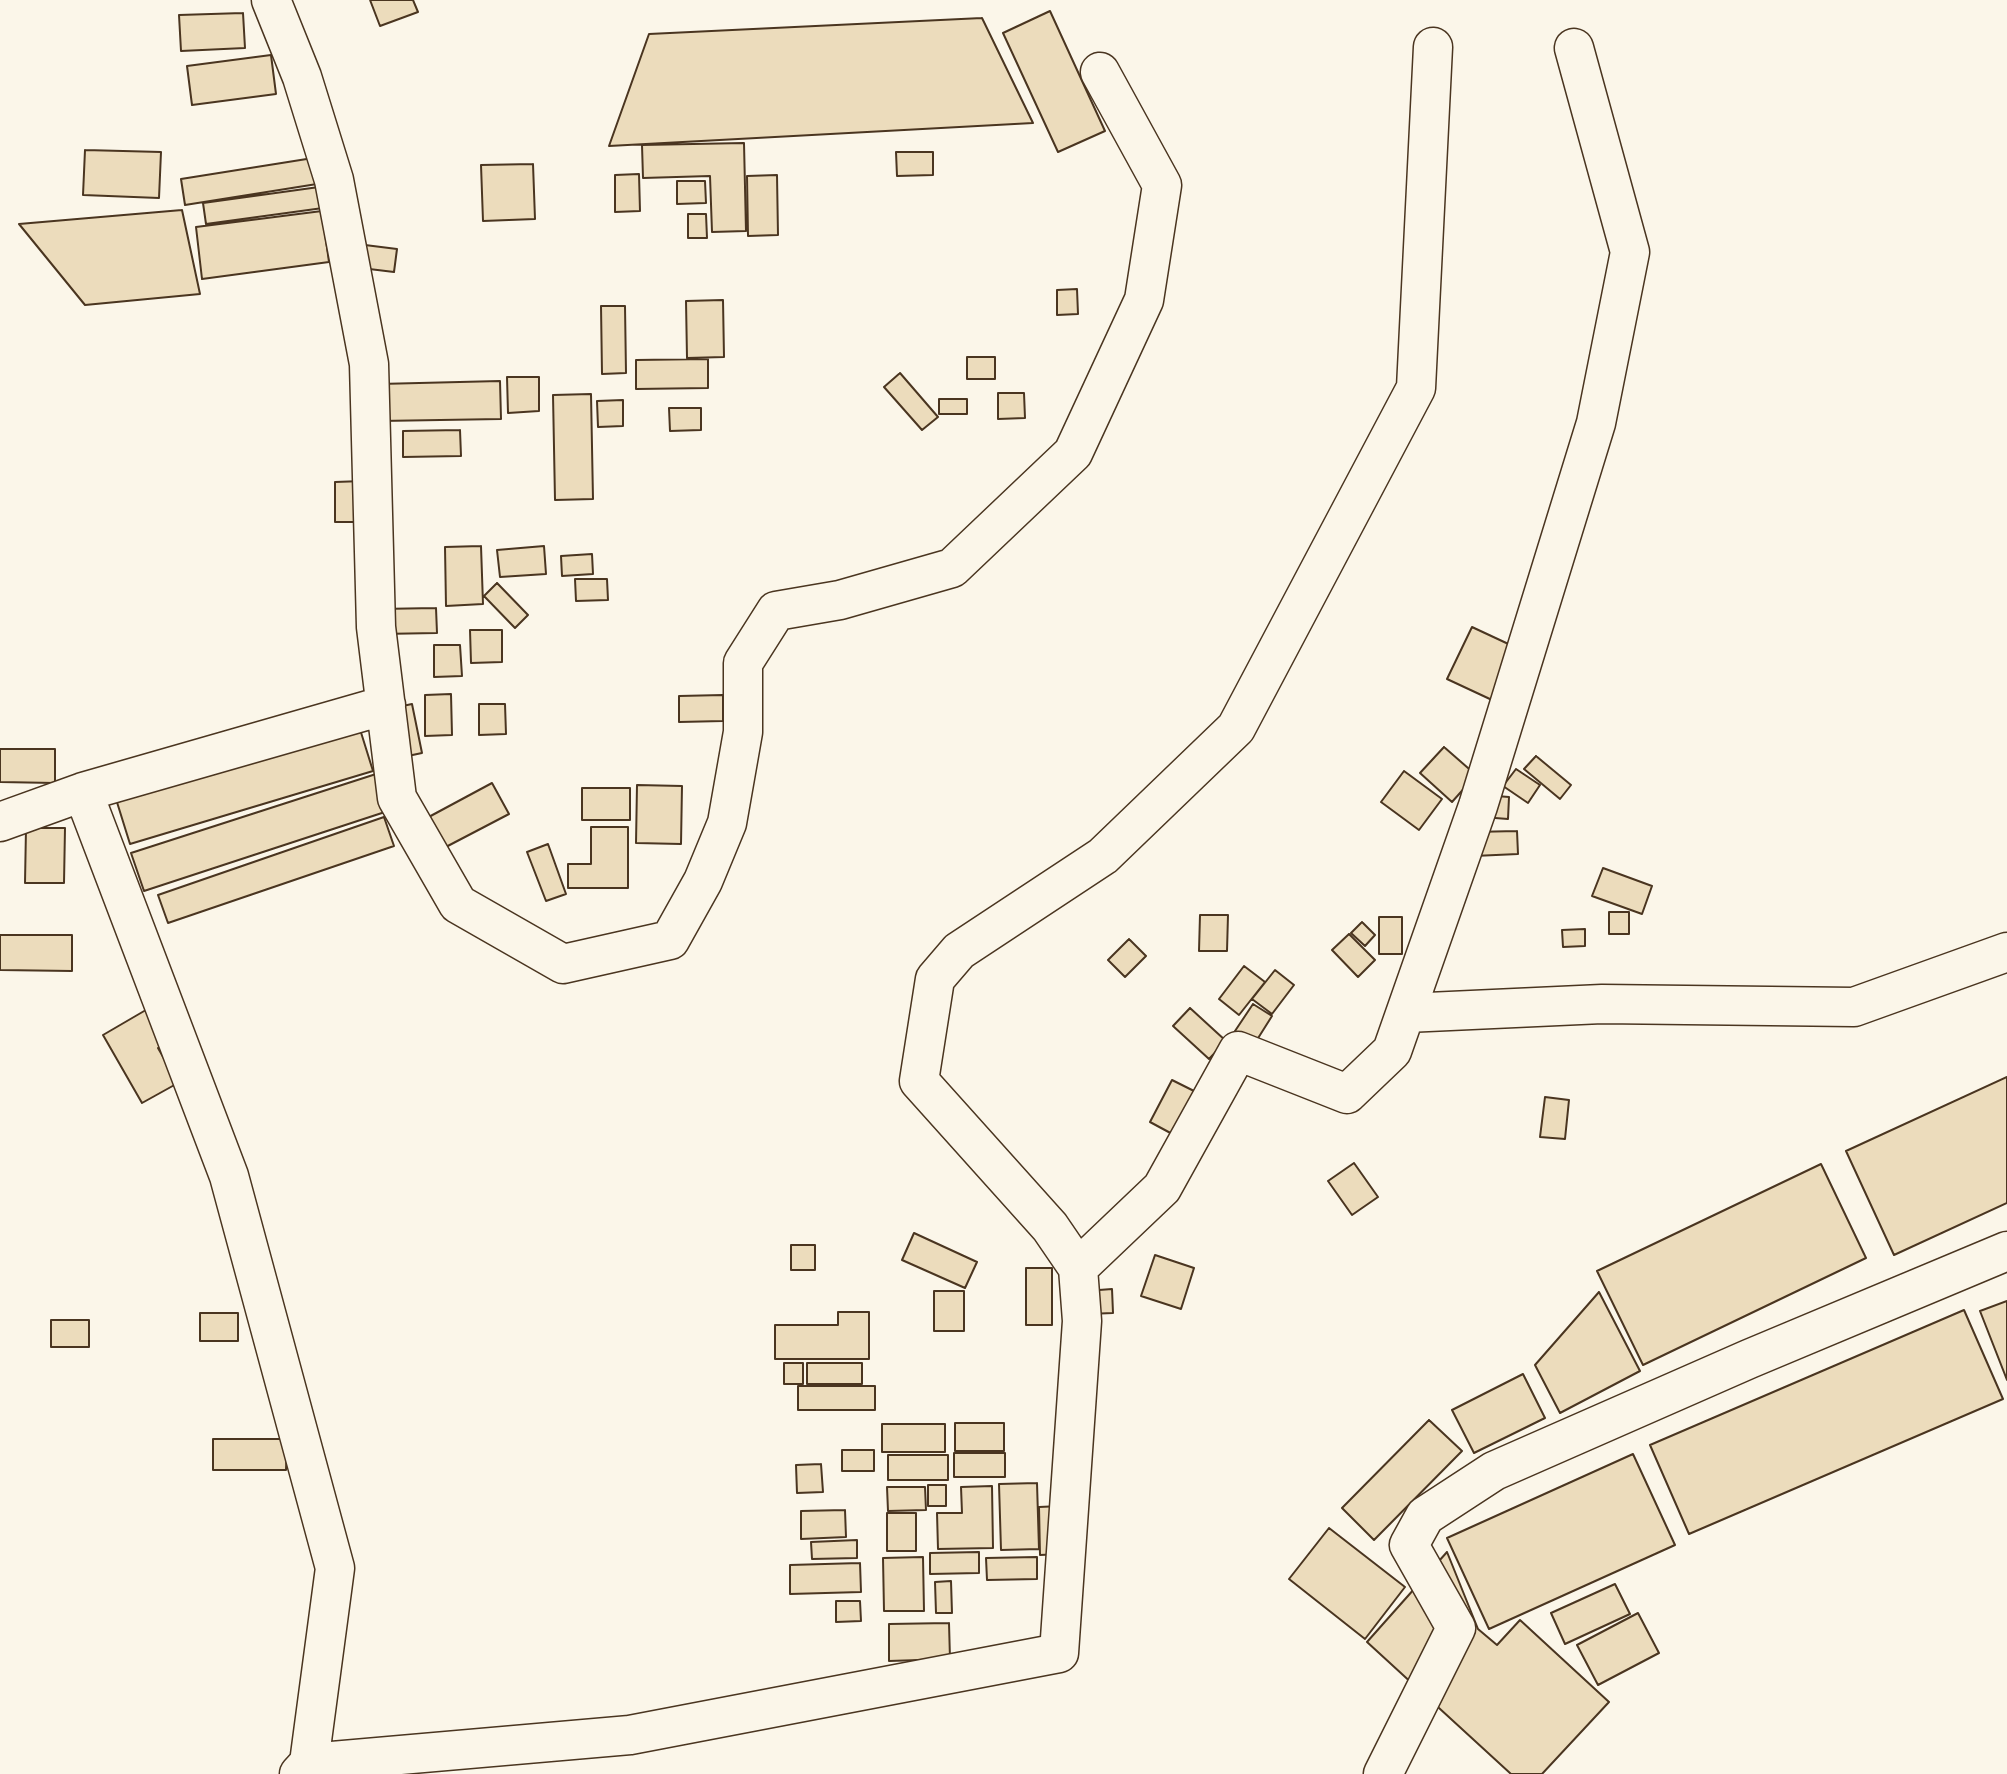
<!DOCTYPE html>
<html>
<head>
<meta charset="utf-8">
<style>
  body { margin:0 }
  canvas { display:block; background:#fbf6e9 }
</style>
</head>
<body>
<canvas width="2007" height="1774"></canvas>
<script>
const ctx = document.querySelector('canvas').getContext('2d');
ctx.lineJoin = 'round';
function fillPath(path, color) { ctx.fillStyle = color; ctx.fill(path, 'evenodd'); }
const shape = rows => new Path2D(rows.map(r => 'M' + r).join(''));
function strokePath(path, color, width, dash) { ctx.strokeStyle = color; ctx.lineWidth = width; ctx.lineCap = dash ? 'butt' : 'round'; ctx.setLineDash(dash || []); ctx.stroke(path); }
const building = shape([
  [370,0,413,0,418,12,380,26,370,0],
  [1050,11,1105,131,1058,152,1003,33,1050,11],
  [243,13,245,48,181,51,179,15,243,13],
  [982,18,1033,123,609,146,649,34,982,18],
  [271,55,276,94,192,105,187,66,271,55],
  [744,143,746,231,712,232,710,176,643,178,642,145,744,143],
  [85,150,161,152,159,198,83,195,85,150],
  [896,152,933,152,933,175,897,176,896,152],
  [313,158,317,184,185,205,181,179,313,158],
  [533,164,535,219,483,221,481,165,533,164],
  [639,174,640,211,615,212,615,175,639,174],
  [777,175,778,235,748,236,747,176,777,175],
  [677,181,705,181,706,203,677,204,677,181],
  [319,187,323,208,206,224,203,203,319,187],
  [182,210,200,294,85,305,19,224,182,210],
  [322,211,329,262,202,279,196,227,322,211],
  [688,214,706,214,707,238,688,238,688,214],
  [365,245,397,249,394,272,361,268,365,245],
  [1077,289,1078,314,1057,315,1057,290,1077,289],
  [723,300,724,357,687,358,686,301,723,300],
  [601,306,625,306,626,373,602,374,601,306],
  [967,357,995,357,995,379,967,379,967,357],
  [708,359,708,388,636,389,636,360,708,359],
  [900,373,938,417,922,430,884,387,900,373],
  [507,377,539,377,539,411,508,413,507,377],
  [500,381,501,419,380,421,379,384,500,381],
  [998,393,1024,393,1025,418,998,419,998,393],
  [591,394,593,499,555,500,553,395,591,394],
  [939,399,967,399,967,414,939,414,939,399],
  [623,400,623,426,598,427,597,401,623,400],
  [669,408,701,408,701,430,670,431,669,408],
  [460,430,461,456,403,457,403,431,460,430],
  [363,481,365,522,335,522,335,482,363,481],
  [481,546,483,604,446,606,445,547,481,546],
  [544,546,546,574,500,577,497,550,544,546],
  [592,554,593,574,562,576,561,556,592,554],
  [575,579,607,579,608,600,576,601,575,579],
  [497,583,528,615,515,628,484,596,497,583],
  [436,608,437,633,380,634,379,609,436,608],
  [1472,627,1517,648,1492,700,1447,679,1472,627],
  [470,630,502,630,502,662,471,663,470,630],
  [434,645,460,645,462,676,434,677,434,645],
  [451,694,452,735,425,736,425,695,451,694],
  [723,695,723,721,679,722,679,696,723,695],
  [412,704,422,753,403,757,393,708,412,704],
  [479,704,505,704,506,734,479,735,479,704],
  [359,726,373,771,130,844,116,799,359,726],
  [1444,747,1476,775,1452,802,1420,773,1444,747],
  [0,749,55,749,55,783,0,782,0,749],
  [1536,756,1571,785,1560,799,1524,769,1536,756],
  [1516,769,1540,785,1528,803,1503,786,1516,769],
  [1404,771,1442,799,1419,830,1381,802,1404,771],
  [376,774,388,811,144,891,131,853,376,774],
  [492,783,509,814,442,849,425,819,492,783],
  [637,785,682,786,681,844,636,843,637,785],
  [582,788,630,788,630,820,582,820,582,788],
  [1484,795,1509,797,1508,819,1482,817,1484,795],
  [384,817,394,846,168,923,158,895,384,817],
  [591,827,628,827,628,888,568,888,568,864,591,864,591,827],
  [26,828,65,828,64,883,25,883,26,828],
  [1517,831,1518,854,1474,856,1473,832,1517,831],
  [548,844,566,894,546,901,527,852,548,844],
  [1603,868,1652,886,1642,914,1592,896,1603,868],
  [1609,912,1629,912,1629,934,1609,934,1609,912],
  [1200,915,1228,915,1227,951,1199,951,1200,915],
  [1379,917,1402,917,1402,954,1379,954,1379,917],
  [1362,922,1375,935,1365,946,1351,933,1362,922],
  [1585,929,1585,946,1563,947,1562,930,1585,929],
  [1349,934,1375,960,1358,977,1332,950,1349,934],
  [0,935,72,935,72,971,0,970,0,935],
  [1129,939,1146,956,1125,977,1108,960,1129,939],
  [1244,966,1265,982,1239,1015,1219,999,1244,966],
  [1275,970,1294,985,1272,1014,1252,999,1275,970],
  [1253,1004,1272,1016,1255,1043,1235,1031,1253,1004],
  [151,1007,171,1040,158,1048,178,1083,142,1103,103,1035,151,1007],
  [1190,1008,1226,1041,1209,1059,1173,1026,1190,1008],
  [2007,1077,2007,1203,1894,1255,1846,1151,2007,1077],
  [1172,1080,1200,1094,1176,1136,1150,1122,1172,1080],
  [1545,1097,1569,1100,1565,1139,1540,1137,1545,1097],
  [1354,1163,1378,1197,1352,1215,1328,1181,1354,1163],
  [1821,1164,1866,1258,1643,1365,1597,1271,1821,1164],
  [914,1233,977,1262,965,1288,902,1260,914,1233],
  [791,1245,815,1245,815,1270,791,1270,791,1245],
  [1155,1255,1194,1268,1181,1309,1141,1296,1155,1255],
  [1026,1268,1052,1268,1052,1325,1026,1325,1026,1268],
  [1112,1289,1113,1313,1088,1314,1086,1291,1112,1289],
  [934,1291,964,1291,964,1331,934,1331,934,1291],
  [1599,1292,1640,1371,1560,1413,1535,1365,1599,1292],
  [2007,1301,2007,1380,1980,1311,2007,1301],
  [1964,1310,2003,1399,1689,1534,1650,1445,1964,1310],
  [838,1312,869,1312,869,1359,775,1359,775,1325,838,1325,838,1312],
  [200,1313,238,1313,238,1341,200,1341,200,1313],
  [51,1320,89,1320,89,1347,51,1347,51,1320],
  [784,1363,803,1363,803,1384,784,1384,784,1363],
  [807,1363,862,1363,862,1384,807,1384,807,1363],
  [1523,1374,1545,1418,1474,1453,1452,1410,1523,1374],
  [798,1386,875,1386,875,1410,798,1410,798,1386],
  [1429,1420,1462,1451,1374,1540,1342,1508,1429,1420],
  [955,1423,1004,1423,1004,1451,955,1451,955,1423],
  [882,1424,945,1424,945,1452,882,1452,882,1424],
  [213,1439,287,1439,286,1470,213,1470,213,1439],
  [842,1450,874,1450,874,1471,842,1471,842,1450],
  [954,1453,1005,1453,1005,1477,954,1477,954,1453],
  [1633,1454,1675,1545,1489,1629,1447,1538,1633,1454],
  [888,1455,948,1455,948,1480,888,1480,888,1455],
  [821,1464,823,1492,797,1493,796,1465,821,1464],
  [1037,1483,1039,1549,1001,1550,999,1484,1037,1483],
  [928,1485,946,1485,946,1506,928,1506,928,1485],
  [992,1486,993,1548,938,1549,937,1513,962,1513,961,1487,992,1486],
  [887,1487,925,1487,926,1510,888,1511,887,1487],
  [1061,1506,1062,1554,1040,1555,1039,1507,1061,1506],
  [845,1510,846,1537,801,1539,801,1511,845,1510],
  [887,1513,916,1513,916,1551,887,1551,887,1513],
  [1329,1528,1405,1587,1365,1639,1289,1579,1329,1528],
  [857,1540,857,1558,812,1559,811,1542,857,1540],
  [979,1552,979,1573,930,1574,930,1553,979,1552],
  [1447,1552,1478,1629,1497,1645,1520,1620,1609,1702,1542,1774,1511,1774,1367,1642,1447,1552],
  [923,1557,924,1611,884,1611,883,1558,923,1557],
  [1037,1557,1037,1579,987,1580,986,1558,1037,1557],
  [860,1563,861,1592,790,1594,790,1565,860,1563],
  [951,1581,952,1613,936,1613,935,1582,951,1581],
  [1615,1584,1630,1614,1565,1644,1551,1613,1615,1584],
  [836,1601,860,1601,861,1621,836,1622,836,1601],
  [1638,1613,1659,1653,1598,1685,1577,1645,1638,1613],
  [949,1623,950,1659,889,1661,889,1624,949,1623]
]);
fillPath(building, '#ecdcbc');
strokePath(building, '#4a3520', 2);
const minor = shape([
  [271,0,302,77,334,180,369,364,376,627,397,798,458,904,563,964,670,940,703,881,727,823,743,732,743,663,776,611,840,600,952,568,1073,453,1144,300,1162,185,1100,72],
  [0,822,83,792],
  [1406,1013,1602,1004,1854,1007,2007,952],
  [1078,1268,1050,1227,919,1081,935,979,959,951,1103,856,1236,728,1416,388,1433,47],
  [309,1763,630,1735,1059,1653,1082,1321,1078,1268,1162,1188,1238,1051,1347,1094,1392,1051,1478,806,1596,423,1630,252,1574,48],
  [299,1774,309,1763,335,1568,229,1176,83,792,386,705],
  [1383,1774,1456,1628,1409,1545,1425,1516,1494,1471,1749,1359,2007,1251]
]);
strokePath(minor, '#4a3520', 41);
strokePath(minor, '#fbf6e9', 38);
</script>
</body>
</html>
